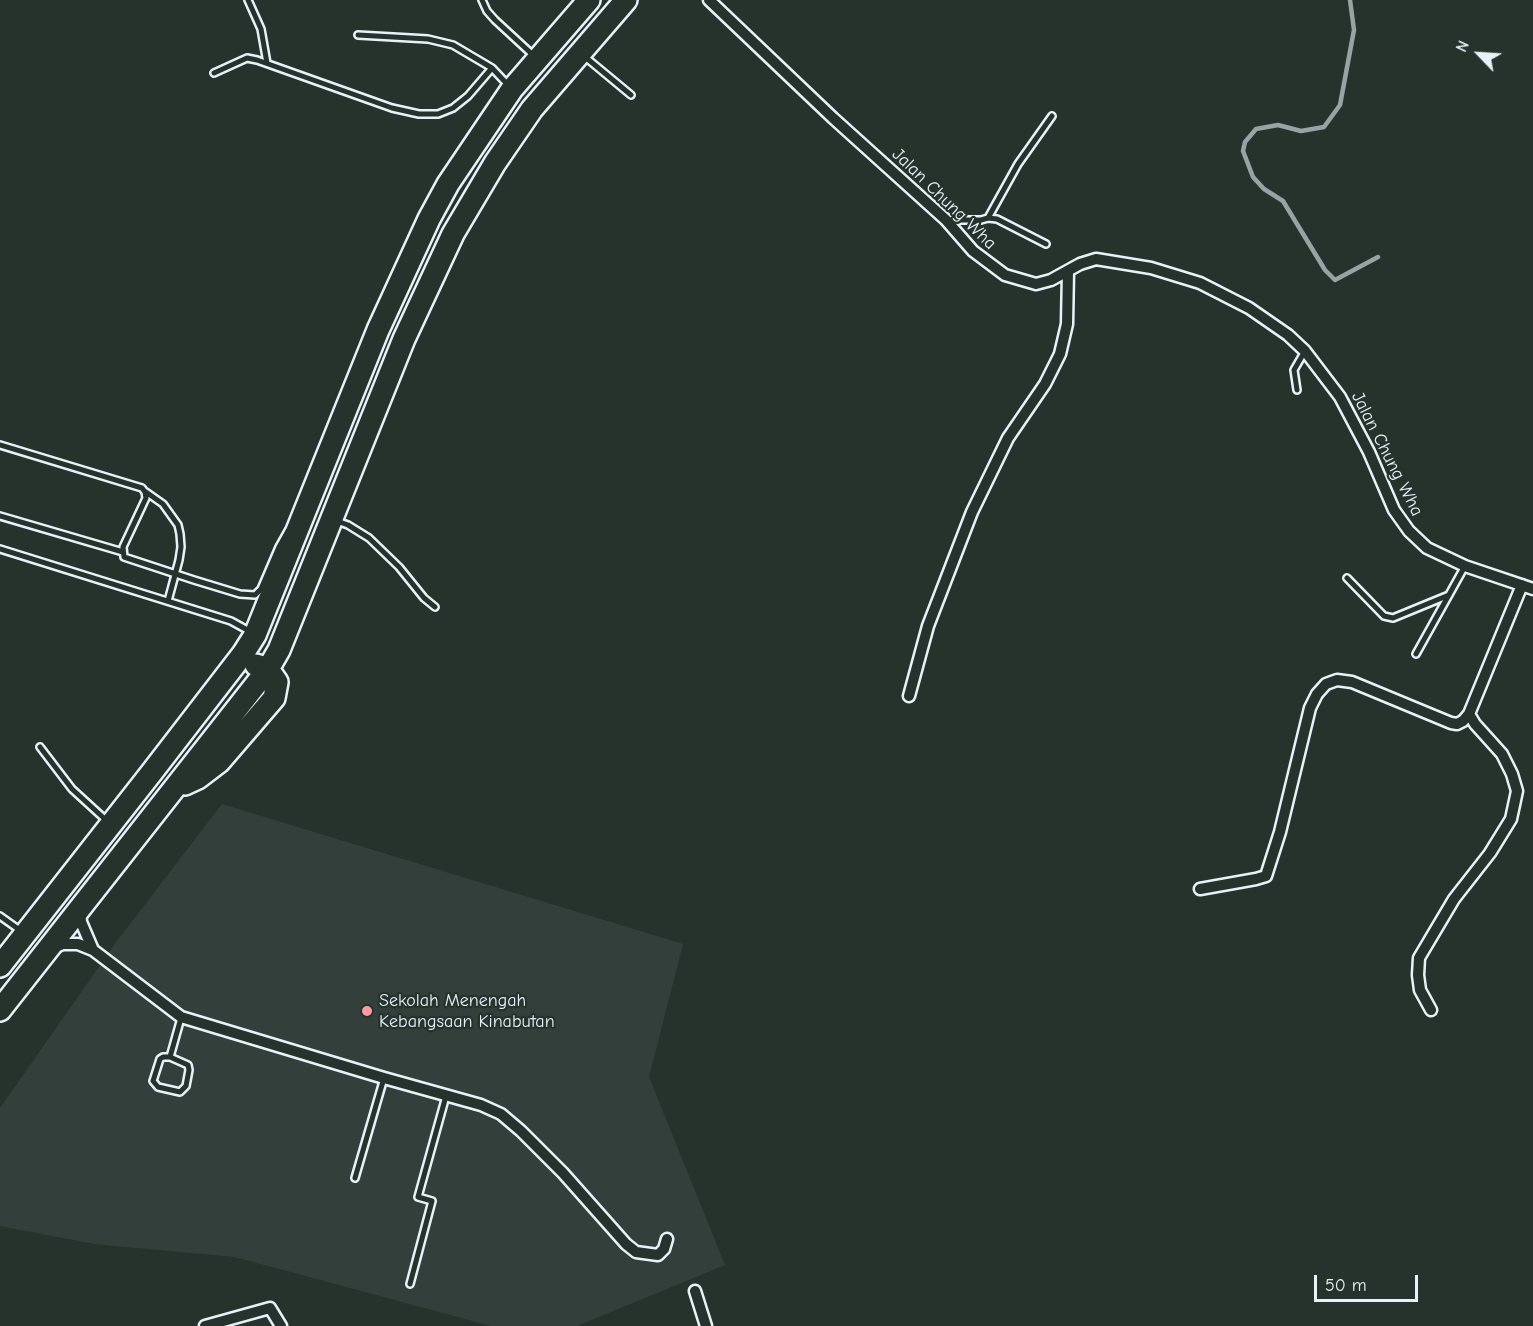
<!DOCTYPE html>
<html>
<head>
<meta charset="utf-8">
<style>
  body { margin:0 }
  #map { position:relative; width:1533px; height:1326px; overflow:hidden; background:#26332d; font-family:"Comic Neue",sans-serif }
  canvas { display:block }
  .north { position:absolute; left:1449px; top:24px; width:60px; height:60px; -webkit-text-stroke:4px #26332d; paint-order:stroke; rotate:295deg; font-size:16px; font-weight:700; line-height:24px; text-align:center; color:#e8f1f8 }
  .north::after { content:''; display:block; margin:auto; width:21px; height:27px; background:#e8f1f8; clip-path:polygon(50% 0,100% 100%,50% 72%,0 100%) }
  .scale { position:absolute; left:1314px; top:1275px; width:104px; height:27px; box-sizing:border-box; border:3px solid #e8f1f8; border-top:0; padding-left:8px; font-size:18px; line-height:21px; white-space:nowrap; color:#e8f1f8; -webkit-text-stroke:4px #26332d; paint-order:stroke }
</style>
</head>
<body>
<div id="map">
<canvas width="1533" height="1326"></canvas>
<div class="north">N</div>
<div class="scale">50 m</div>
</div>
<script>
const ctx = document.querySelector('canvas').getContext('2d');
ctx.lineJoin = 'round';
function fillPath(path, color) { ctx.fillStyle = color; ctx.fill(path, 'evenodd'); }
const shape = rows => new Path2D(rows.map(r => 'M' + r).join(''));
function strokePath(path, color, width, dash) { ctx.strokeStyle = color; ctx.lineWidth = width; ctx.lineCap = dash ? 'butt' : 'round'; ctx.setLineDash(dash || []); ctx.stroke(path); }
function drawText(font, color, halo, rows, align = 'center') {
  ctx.font = font + ' "Comic Neue",sans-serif'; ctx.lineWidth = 4.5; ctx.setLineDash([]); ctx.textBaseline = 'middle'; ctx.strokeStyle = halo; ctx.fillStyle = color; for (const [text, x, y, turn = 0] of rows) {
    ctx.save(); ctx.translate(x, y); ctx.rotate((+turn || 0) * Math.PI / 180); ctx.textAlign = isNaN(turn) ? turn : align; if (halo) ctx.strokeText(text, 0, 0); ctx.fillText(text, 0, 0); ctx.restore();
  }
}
fillPath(shape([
  [222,804,683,944,649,1077,725,1265,577,1326,491,1326,235,1257,94,1244,0,1226,0,1108,117,941]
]), '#333f3a');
strokePath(shape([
  [1350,0,1354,30,1340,105,1324,127,1301,131,1278,125,1256,129,1245,142,1243,151,1253,177,1264,189,1283,201,1325,270,1335,280,1378,257]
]), '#98a3a5', 4.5);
const lane = shape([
  [248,0,261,29,267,63],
  [482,0,487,11,495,20,534,56],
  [358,35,428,39,453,45,492,68,509,86],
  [584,56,631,95],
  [214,73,247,58,257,60,392,108,419,114,438,114,453,108,468,96,492,68],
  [988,218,997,219,1046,244],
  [948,220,981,220,988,218,1018,164,1052,116],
  [1297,390,1294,370,1305,351],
  [0,445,142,488,145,492,146,498,123,547,124,557,194,580,240,594,255,595,261,589,279,547,288,531],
  [146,492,163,504,178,525,180,534,181,547,179,560,168,601],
  [0,516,123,552],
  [337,521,348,525,369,538,399,567,424,598,435,607],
  [0,549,231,621,251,632],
  [1347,578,1384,616,1393,618,1449,595],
  [1416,654,1465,566],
  [40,747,72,789,107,821],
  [0,916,21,931],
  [170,1057,163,1057,160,1059,153,1081,158,1087,180,1092,186,1086,189,1070,188,1065,170,1057,181,1018],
  [355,1178,384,1078],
  [410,1284,432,1201,418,1197,446,1096]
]);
const street = shape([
  [709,0,833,118,946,220,973,251,1005,275,1036,284,1051,280,1080,264,1096,259,1151,268,1200,283,1249,308,1288,335,1305,351,1340,397,1369,452,1394,510,1409,531,1427,548,1465,566,1533,589],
  [909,696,928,626,972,512,1008,438,1045,384,1060,354,1067,324,1068,271],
  [1200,889,1256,879,1266,876,1280,832,1310,708,1317,694,1326,684,1337,680,1352,682,1451,723,1457,724,1463,721,1469,714,1522,585],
  [80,911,81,922,93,950],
  [52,948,63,944,78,944,93,950,181,1017,384,1078,481,1105,501,1114,521,1131,563,1173,626,1244,636,1252,658,1255,664,1249,667,1239],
  [1431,1010,1420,990,1418,975,1419,958,1454,899,1490,853,1511,819,1517,791,1512,774,1502,754,1475,724,1469,714],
  [695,1291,706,1326],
  [205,1326,270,1308,281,1326]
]);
const highway = shape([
  [185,784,198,778,219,762,274,698,277,682,268,669,256,665],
  [0,966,152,772,243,654,255,635,378,330,429,219,448,184,512,89,589,0],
  [0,1010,268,669,279,650,404,339,453,234,495,163,532,109,626,0]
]);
strokePath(lane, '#e8f1f8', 10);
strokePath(street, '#e8f1f8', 15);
strokePath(highway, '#e8f1f8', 26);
strokePath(lane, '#26332d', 5);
strokePath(street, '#26332d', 10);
strokePath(highway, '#26332d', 21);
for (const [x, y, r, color] of [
  [367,1011,6,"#ff9aa2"]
]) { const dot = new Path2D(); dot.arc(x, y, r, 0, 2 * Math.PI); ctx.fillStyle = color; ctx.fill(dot); strokePath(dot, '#26332d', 2); }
drawText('18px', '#e8f1f8', '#26332d', [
  ["Jalan Chung Wha",944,199,44],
  ["Jalan Chung Wha",1387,454,63]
]);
drawText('18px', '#e8f1f8', '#26332d', [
  ["Sekolah Menengah",379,1001],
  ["Kebangsaan Kinabutan",379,1022]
], 'left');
</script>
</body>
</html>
